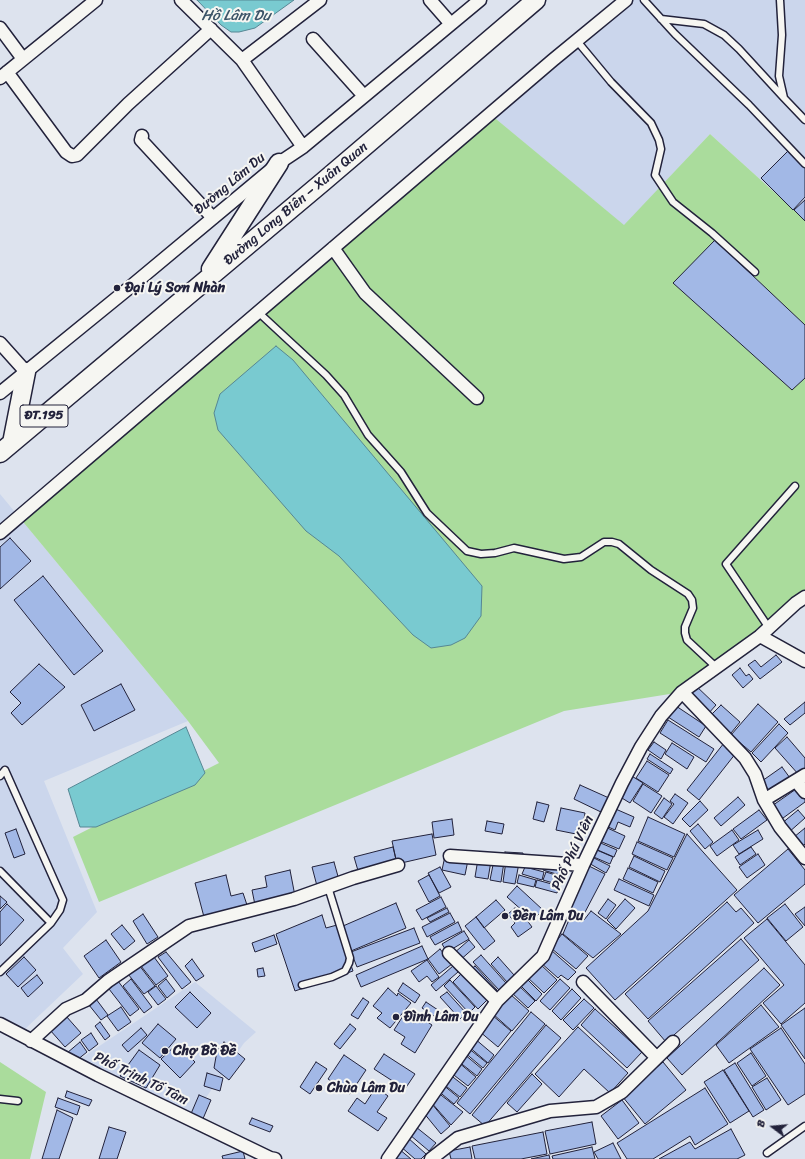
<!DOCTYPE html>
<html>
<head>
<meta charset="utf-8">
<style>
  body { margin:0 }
  #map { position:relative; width:805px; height:1159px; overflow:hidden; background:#dde3ee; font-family:Sriracha,sans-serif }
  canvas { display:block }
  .north { position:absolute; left:753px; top:1107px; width:40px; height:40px; -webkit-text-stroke:3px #f6f6f2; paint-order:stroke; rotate:286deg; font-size:11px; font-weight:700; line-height:16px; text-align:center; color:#22223b }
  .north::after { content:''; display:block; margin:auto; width:14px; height:18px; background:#22223b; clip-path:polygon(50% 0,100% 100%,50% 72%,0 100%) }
</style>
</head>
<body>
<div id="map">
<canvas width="805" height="1159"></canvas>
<div class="north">B</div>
</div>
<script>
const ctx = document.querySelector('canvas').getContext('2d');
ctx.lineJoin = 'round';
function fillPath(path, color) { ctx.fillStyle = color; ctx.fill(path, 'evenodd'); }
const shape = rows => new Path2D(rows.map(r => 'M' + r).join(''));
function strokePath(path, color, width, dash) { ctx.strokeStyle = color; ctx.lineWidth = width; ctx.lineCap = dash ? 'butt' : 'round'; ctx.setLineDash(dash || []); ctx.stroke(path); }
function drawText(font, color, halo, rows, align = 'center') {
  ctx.font = font + ' Sriracha,sans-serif'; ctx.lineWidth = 4; ctx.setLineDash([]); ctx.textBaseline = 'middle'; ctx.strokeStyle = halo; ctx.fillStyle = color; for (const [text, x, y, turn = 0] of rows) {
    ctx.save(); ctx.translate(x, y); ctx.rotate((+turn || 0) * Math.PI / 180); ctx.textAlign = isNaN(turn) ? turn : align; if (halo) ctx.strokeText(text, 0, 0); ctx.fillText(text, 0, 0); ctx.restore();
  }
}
fillPath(shape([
  [633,0,805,0,805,220,710,134,624,226,490,114],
  [0,494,188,721,44,781,97,912,63,948,83,974,25,1029,0,1016],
  [195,982,256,1032,244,1043,205,1099,198,1115,80,1059]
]), '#cbd6ec');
fillPath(shape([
  [490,114,624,225,710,134,805,220,805,597,682,692,564,711,99,902,73,837,219,763,188,721,19,517],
  [0,1062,46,1092,30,1159,0,1159]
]), '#aadc9c');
const water = shape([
  [197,0,294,0,255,28,239,32,231,32,221,25,197,0],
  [276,346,293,360,482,586,481,616,465,638,451,645,431,648,413,635,339,556,306,531,218,430,214,413,220,394,276,346],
  [186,727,205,773,195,785,96,827,80,827,68,789,186,727]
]);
fillPath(water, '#79cad0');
strokePath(water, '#568794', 1);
const building = shape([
  [788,151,805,167,805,197,793,210,761,178,788,151],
  [805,200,805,221,794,210,805,200],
  [715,240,805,325,805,378,792,390,673,283,715,240],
  [10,538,31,561,0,589,0,547,10,538],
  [43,576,103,651,74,675,14,600,43,576],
  [776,655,782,662,760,679,748,665,755,660,761,667,776,655],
  [39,664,65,687,22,725,11,713,21,703,10,692,39,664],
  [740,668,746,676,749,674,753,679,743,688,732,675,740,668],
  [121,684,135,710,94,731,81,705,121,684],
  [694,684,716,705,708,714,686,693,694,684],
  [805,702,805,713,790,725,784,719,805,702],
  [758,704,778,722,751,752,731,735,758,704],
  [721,705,740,722,731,733,711,715,721,705],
  [676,706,706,726,699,737,668,717,676,706],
  [668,720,714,749,706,762,660,733,668,720],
  [779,724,788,733,761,762,752,753,779,724],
  [787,737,805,758,805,770,799,775,775,748,787,737],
  [654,742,666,750,661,759,648,750,654,742],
  [672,743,694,757,687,769,665,754,672,743],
  [724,743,736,753,699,800,687,790,724,743],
  [650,754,673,769,670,774,647,759,650,754],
  [647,761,669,775,658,792,636,778,647,761],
  [782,767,790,778,770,792,762,781,782,767],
  [630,775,643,783,630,803,617,795,630,775],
  [643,784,662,796,651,813,633,801,643,784],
  [580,785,609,798,603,813,574,799,580,785],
  [799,787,805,795,805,802,779,821,769,808,799,787],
  [675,794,688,803,673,824,664,817,674,804,670,801,675,794],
  [738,797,745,805,721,826,714,818,738,797],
  [664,798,672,804,662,819,654,813,664,798],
  [700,801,708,810,690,827,682,819,700,801],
  [537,802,549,805,544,822,533,819,537,802],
  [611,807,634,817,630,827,618,822,615,830,604,825,611,807],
  [561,808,585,813,581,835,556,830,561,808],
  [759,810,767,820,741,839,733,829,759,810],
  [798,810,805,818,788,833,781,824,798,810],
  [648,817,685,834,674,857,638,841,648,817],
  [452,819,454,835,434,838,432,822,452,819],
  [487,821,504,824,502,834,485,831,487,821],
  [698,824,713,842,705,849,690,831,698,824],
  [603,826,625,836,619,849,597,840,603,826],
  [805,828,805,844,802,847,794,837,805,828],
  [16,829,25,854,14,858,5,833,16,829],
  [732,830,739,840,717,856,710,846,732,830],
  [758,830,763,839,739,854,733,845,758,830],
  [432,834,436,855,397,864,392,841,432,834],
  [687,834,737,890,615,1000,586,968,648,911,687,834],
  [596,841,617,850,614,857,593,848,596,841],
  [637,842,673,858,667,870,632,854,637,842],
  [393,847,397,864,359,874,354,857,393,847],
  [751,847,756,854,740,865,735,857,751,847],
  [592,848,613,857,610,864,589,855,592,848],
  [788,849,805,870,805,884,758,923,734,895,788,849],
  [505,852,523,853,523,859,505,858,505,852],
  [758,854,765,865,747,878,739,867,758,854],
  [445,856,468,860,465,875,442,870,445,856],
  [590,856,610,866,606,873,587,862,590,856],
  [634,856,665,871,660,882,629,867,634,856],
  [478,859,491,861,488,879,475,877,478,859],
  [494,860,504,862,501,882,490,880,494,860],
  [506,861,519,863,515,884,503,882,506,861],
  [334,862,339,880,317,886,312,867,334,862],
  [544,864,565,870,563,876,543,870,544,864],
  [589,866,605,874,583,916,567,907,589,866],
  [440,867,451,887,439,893,428,873,440,867],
  [525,867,544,872,542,880,522,874,525,867],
  [628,868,658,882,653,893,623,879,628,868],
  [290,870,295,896,255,905,252,890,267,887,265,876,290,870],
  [546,872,562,877,560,885,543,880,546,872],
  [226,875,231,896,243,893,247,905,204,917,195,883,226,875],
  [429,875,440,896,429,902,418,881,429,875],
  [519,875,536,880,534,887,517,883,519,875],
  [619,879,654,895,649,906,614,890,619,879],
  [537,880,559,886,557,893,535,887,537,880],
  [517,886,543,910,533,920,507,897,517,886],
  [0,896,7,902,0,909,0,896],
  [441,897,446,907,422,920,416,910,441,897],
  [608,899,616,905,606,919,598,913,608,899],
  [625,899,635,908,616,929,607,920,625,899],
  [496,900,505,910,484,928,476,917,496,900],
  [727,902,736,912,741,908,754,923,648,1019,625,994,727,902],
  [396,903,406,928,351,951,343,926,396,903],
  [7,904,24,920,0,946,0,912,7,904],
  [785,904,803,927,786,941,767,918,785,904],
  [805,907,805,926,795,914,805,907],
  [447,908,449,912,430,922,427,918,447,908],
  [515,908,521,916,523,915,532,927,518,937,511,927,515,923,508,914,515,908],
  [591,911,621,934,593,958,563,934,571,915,584,920,591,911],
  [450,913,455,922,427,937,422,927,450,913],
  [143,914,158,937,147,944,133,921,143,914],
  [322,915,326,928,337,925,353,971,295,991,276,934,322,915],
  [476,917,495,941,484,950,465,926,476,917],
  [767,919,805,965,805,1003,781,1024,763,1003,784,985,744,938,767,919],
  [458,922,462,931,435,945,430,937,458,922],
  [122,925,135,941,124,950,111,934,122,925],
  [414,928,420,943,357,967,351,952,414,928],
  [464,931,469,939,447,952,442,944,464,931],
  [562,934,588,956,576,969,551,948,562,934],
  [274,935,277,944,255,952,252,943,274,935],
  [741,939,759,960,666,1042,648,1021,741,939],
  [106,940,121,962,99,978,84,956,106,940],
  [469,940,475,947,459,961,453,954,469,940],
  [422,946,428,959,361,987,356,975,422,946],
  [440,949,452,964,439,974,428,959,440,949],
  [551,950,576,972,568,980,561,975,558,978,540,962,551,950],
  [166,952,191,982,182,989,158,957,166,952],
  [481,955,506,983,499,990,473,962,481,955],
  [24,957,36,970,18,987,6,974,24,957],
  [154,957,168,976,156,985,141,966,154,957],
  [498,957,514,975,507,982,491,964,498,957],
  [192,959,204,976,196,981,185,966,192,959],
  [427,960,439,977,432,982,427,976,419,982,411,971,427,960],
  [539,963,557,980,544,993,526,976,539,963],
  [139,965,155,986,144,994,128,974,139,965],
  [453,966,458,972,436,991,431,985,453,966],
  [475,966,497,990,492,995,469,971,475,966],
  [263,968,265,976,258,977,257,969,263,968],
  [764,968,780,985,682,1075,667,1058,764,968],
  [463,972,488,999,478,1009,453,982,463,972],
  [37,975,43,983,28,997,21,988,37,975],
  [525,977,542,994,536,1001,519,984,525,977],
  [131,979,152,1007,144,1013,123,986,131,979],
  [166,979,175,991,167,998,158,986,166,979],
  [560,979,570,988,550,1010,540,1001,560,979],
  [450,980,475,1007,469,1013,444,986,450,980],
  [118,981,139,1009,130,1016,109,989,118,981],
  [403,983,420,995,415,1003,398,991,403,983],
  [518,985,535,1001,528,1008,511,992,518,985],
  [156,986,166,999,158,1005,148,992,156,986],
  [388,988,397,996,398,993,411,1003,390,1028,377,1018,382,1013,373,1006,388,988],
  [572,989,581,998,561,1020,552,1011,572,989],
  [190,992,211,1013,197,1028,175,1007,190,992],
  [447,992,466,1013,460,1019,440,997,447,992],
  [510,994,529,1011,512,1031,493,1014,510,994],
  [363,998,369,1002,358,1019,351,1015,363,998],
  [96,999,108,1015,101,1020,89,1005,96,999],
  [584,999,594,1008,573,1030,563,1020,584,999],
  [426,1002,441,1012,437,1018,422,1008,426,1002],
  [761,1005,779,1027,729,1063,716,1045,761,1005],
  [121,1007,131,1022,118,1031,107,1016,121,1007],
  [805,1008,805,1059,781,1025,805,1008],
  [595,1009,642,1052,627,1068,581,1025,595,1009],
  [531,1012,545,1024,470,1114,457,1103,531,1012],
  [492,1015,511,1031,498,1047,479,1031,492,1015],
  [66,1016,81,1033,65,1047,50,1030,66,1016],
  [403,1016,414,1023,418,1016,432,1025,415,1053,401,1044,405,1037,394,1030,403,1016],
  [100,1022,110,1036,105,1040,95,1026,100,1022],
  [158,1024,176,1039,160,1058,142,1043,158,1024],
  [350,1024,356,1029,340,1049,334,1044,350,1024],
  [546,1025,561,1038,485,1126,472,1115,546,1025],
  [578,1027,628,1073,610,1093,584,1069,559,1097,535,1074,578,1027],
  [141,1028,147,1035,128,1052,122,1045,141,1028],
  [781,1028,805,1064,805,1094,788,1105,750,1049,781,1028],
  [91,1033,98,1044,89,1051,81,1040,91,1033],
  [474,1038,494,1055,488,1063,468,1046,474,1038],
  [80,1042,87,1052,77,1060,67,1053,80,1042],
  [224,1042,245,1059,229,1080,214,1068,217,1051,224,1042],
  [177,1044,195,1062,180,1078,161,1059,177,1044],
  [468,1048,487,1063,483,1068,464,1052,468,1048],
  [139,1050,160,1065,146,1088,120,1076,139,1050],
  [751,1053,766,1076,752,1086,737,1063,751,1053],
  [384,1054,415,1074,405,1089,374,1069,384,1054],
  [464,1054,482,1069,477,1076,458,1061,464,1054],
  [344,1055,366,1070,350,1094,328,1079,344,1055],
  [316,1062,327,1069,310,1094,300,1087,316,1062],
  [458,1062,476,1077,468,1086,450,1072,458,1062],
  [663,1062,686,1090,645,1124,622,1096,663,1062],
  [735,1063,764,1110,753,1117,724,1070,735,1063],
  [723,1070,749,1111,730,1123,704,1082,723,1070],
  [207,1073,223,1078,220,1091,204,1086,207,1073],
  [449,1074,467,1088,460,1097,442,1083,449,1074],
  [532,1074,542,1084,517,1112,507,1103,532,1074],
  [767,1078,781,1100,766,1110,752,1087,767,1078],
  [442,1084,459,1098,454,1104,437,1090,442,1084],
  [376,1087,388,1096,377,1112,387,1118,378,1131,348,1111,357,1098,365,1104,376,1087],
  [705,1088,728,1124,695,1145,690,1136,653,1159,627,1159,617,1143,705,1088],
  [67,1091,92,1100,89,1106,65,1097,67,1091],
  [437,1092,463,1112,451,1125,430,1101,437,1092],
  [199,1095,211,1100,202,1121,190,1116,199,1095],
  [58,1098,80,1106,77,1115,55,1107,58,1098],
  [622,1100,639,1123,618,1139,601,1116,622,1100],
  [432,1104,450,1126,441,1134,423,1112,432,1104],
  [57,1110,73,1118,59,1159,42,1159,57,1110],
  [252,1118,273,1126,270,1132,249,1124,252,1118],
  [592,1122,596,1144,550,1154,545,1131,592,1122],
  [109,1127,126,1132,117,1159,99,1159,109,1127],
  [416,1127,436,1143,429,1151,410,1135,416,1127],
  [731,1129,745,1155,737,1159,659,1159,690,1142,695,1149,731,1129],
  [543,1132,547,1154,521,1159,475,1159,472,1146,543,1132],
  [407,1137,426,1154,421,1159,415,1159,400,1146,407,1137],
  [613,1143,621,1159,598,1159,594,1152,613,1143],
  [470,1147,472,1159,451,1159,449,1151,470,1147],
  [592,1147,595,1159,553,1159,552,1156,592,1147],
  [399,1149,411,1159,391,1159,399,1149],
  [243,1151,245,1159,223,1159,222,1156,243,1151],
  [549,1155,550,1159,531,1159,549,1155]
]);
fillPath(building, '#a2b8e6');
strokePath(building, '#22223b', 1);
const service = shape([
  [644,0,675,34,749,105,805,164],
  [780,0,782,35,779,76,784,98,805,120],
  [661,19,704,24,724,35,739,49,784,98],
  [577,41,611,82,651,123,659,140,661,149,655,175,673,202,712,233,755,272],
  [258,312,326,375,344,395,368,435,401,472,427,513,467,551,481,554,495,553,514,548,564,559,581,557,604,542,612,542,619,544,651,570,688,594,692,600,693,608,685,627,685,633,687,640,716,667],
  [769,628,726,564,795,486],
  [0,776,5,770,63,900,60,910,51,923,0,972],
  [0,871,51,923],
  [302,985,332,977,345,971,349,963,350,958,328,887],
  [0,1099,18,1101],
  [767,1153,805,1126]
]);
const minor = shape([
  [181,0,242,60,303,147],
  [430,0,451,24],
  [0,28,23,59],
  [313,39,364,96],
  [242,60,320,0],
  [7,72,66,152,72,156,77,155,128,104,211,29],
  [0,78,96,0],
  [142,136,141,140,213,218],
  [333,248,365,293,477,398],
  [0,343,26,372],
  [0,393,129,288,279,163,303,147,480,0],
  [0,533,553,60,626,0],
  [760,636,805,661],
  [682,692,745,758,755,774,764,800,780,827,805,858],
  [796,781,805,792],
  [764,800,805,775],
  [450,856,583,865],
  [449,953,497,1001],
  [583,982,656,1057],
  [0,1024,98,1075,270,1158,275,1159],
  [31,1041,66,1009,86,1000,108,981,189,926,294,899,353,878,398,865],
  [388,1159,497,1001,543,956,583,865,622,783,641,747,661,716,682,692,760,636,796,603,805,597],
  [431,1159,458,1138,550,1111,596,1107,622,1092,673,1042]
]);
const primary = shape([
  [211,269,279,163],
  [12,443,26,372],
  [0,453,324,181,536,0]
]);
strokePath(service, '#22223b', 9);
strokePath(minor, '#22223b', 15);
strokePath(primary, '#22223b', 21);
strokePath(service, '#f6f6f2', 6);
strokePath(minor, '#f6f6f2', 12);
strokePath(primary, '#f6f6f2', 18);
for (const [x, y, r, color] of [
  [117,288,4,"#22223b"],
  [505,916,4,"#22223b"],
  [396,1017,4,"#22223b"],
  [165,1051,4,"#22223b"],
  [319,1088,4,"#22223b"]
]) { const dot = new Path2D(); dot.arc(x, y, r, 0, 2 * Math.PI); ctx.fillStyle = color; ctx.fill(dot); strokePath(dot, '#f6f6f2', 1.5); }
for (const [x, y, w] of [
  [44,416,48]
]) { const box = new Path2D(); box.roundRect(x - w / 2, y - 11, w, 22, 3); ctx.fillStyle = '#f6f6f2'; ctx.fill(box); strokePath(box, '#22223b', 1); }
drawText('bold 13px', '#22223b', null, [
  ["ĐT.195",44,416]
]);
drawText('14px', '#22223b', '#f6f6f2', [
  ["Đường Lâm Du",230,184,-40],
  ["Đường Long Biên – Xuân Quan",296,204,-40],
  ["Phố Phú Viên",573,853,-65],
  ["Phố Trịnh Tố Tâm",141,1079,26]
]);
drawText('bold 14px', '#22223b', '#f6f6f2', [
  ["Đại Lý Sơn Nhàn",125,288],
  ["Đền Lâm Du",513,916],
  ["Đình Lâm Du",404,1017],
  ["Chợ Bồ Đề",173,1051],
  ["Chùa Lâm Du",327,1088]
], 'left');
drawText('italic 15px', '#3c5468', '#f6f6f2', [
  ["Hồ Lâm Du",236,16]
]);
</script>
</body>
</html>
